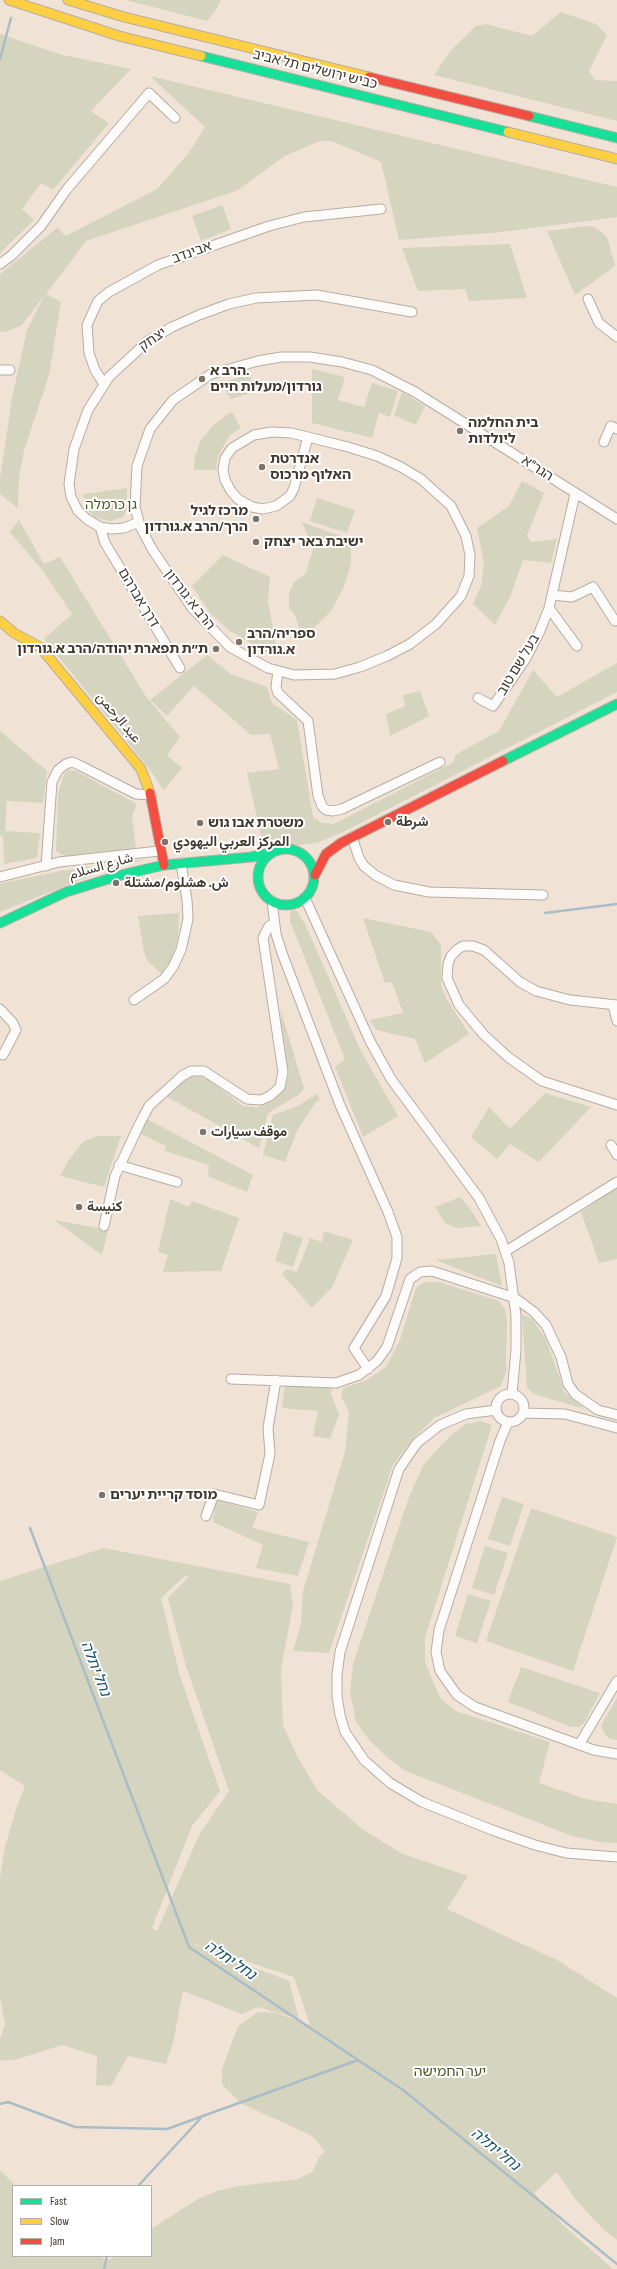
<!DOCTYPE html>
<html>
<head>
<meta charset="utf-8">
<style>
  body { margin:0 }
  #map { position:relative; width:617px; height:2269px; overflow:hidden; background:#f0e3d6; font-family:"Sofia Sans Condensed",sans-serif }
  canvas { display:block }
  .legend { position:absolute; left:12px; top:2185px; width:140px; height:72px; box-sizing:border-box; background:#fff; border:1px solid #b3afab; margin:0; padding:5px 7px; list-style:none; font-size:12px; color:#40372e }
  .legend li { display:flex; align-items:center; gap:8px; height:20px }
  .legend b { width:20px; border:1px solid #b3afab }
</style>
</head>
<body>
<div id="map">
<canvas width="617" height="2269"></canvas>
<ul class="legend">
<li><b style="height:5px;background:#16e098"></b>Fast</li>
<li><b style="height:5px;background:#ffcf43"></b>Slow</li>
<li><b style="height:5px;background:#f24e42"></b>Jam</li>
</ul>
</div>
<script>
const ctx = document.querySelector('canvas').getContext('2d');
ctx.lineJoin = 'round';
function fillPath(path, color) { ctx.fillStyle = color; ctx.fill(path, 'evenodd'); }
const shape = rows => new Path2D(rows.map(r => 'M' + r).join(''));
function strokePath(path, color, width, dash) { ctx.strokeStyle = color; ctx.lineWidth = width; ctx.lineCap = dash ? 'butt' : 'round'; ctx.setLineDash(dash || []); ctx.stroke(path); }
function drawText(font, color, halo, rows, align = 'center') {
  ctx.font = font + ' "Sofia Sans Condensed",Vazirmatn,"Noto Sans Hebrew",sans-serif'; ctx.lineWidth = 4; ctx.setLineDash([]); ctx.textBaseline = 'middle'; ctx.strokeStyle = halo; ctx.fillStyle = color; for (const [text, x, y, turn = 0] of rows) {
    ctx.save(); ctx.translate(x, y); ctx.rotate((+turn || 0) * Math.PI / 180); ctx.textAlign = isNaN(turn) ? turn : align; if (halo) ctx.strokeText(text, 0, 0); ctx.fillText(text, 0, 0); ctx.restore();
  }
}
fillPath(shape([
  [126,0,221,0,217,8,207,21],
  [561,12,596,24,607,35,589,71,595,80,617,81,617,121,434,75,451,50,476,26,486,24,532,36],
  [0,34,63,55,131,69,91,111,109,123,53,190,41,183,22,209,34,220,0,253],
  [150,76,617,187,617,217,501,232,399,240,381,162,332,141,320,141,285,156,236,191,86,241,46,294,61,302,49,375,24,451,19,477,18,508,0,494,0,479,12,398,27,330,44,296,22,325,8,331,0,332,0,274,57,228,66,236,157,189,188,154,205,127],
  [222,205,231,229,201,241,192,216],
  [587,226,594,227,604,234,608,240,615,266,575,295,547,231],
  [510,244,527,298,469,301,465,289,418,291,402,248],
  [312,369,345,377,338,400,364,407,372,383,398,391,390,417,379,413,372,438,312,423],
  [250,374,254,392,231,399,221,383],
  [402,392,425,406,416,425,394,415],
  [232,412,241,428,230,435,218,456,216,470,194,470,195,457,200,442,214,424],
  [522,481,544,493,527,535,531,542,557,539,551,563,523,560,510,597,495,625,473,604,481,586,484,563,477,528,509,506],
  [127,488,127,509,123,517,111,521,95,518,86,507,83,494],
  [317,498,355,510,347,533,310,521],
  [19,520,44,564,60,557,147,698,180,737,167,755,182,768,164,790,147,766,44,639,72,614,42,570,10,532],
  [302,522,351,540,351,564,344,587,331,611,314,628,298,635,299,628,294,613,289,608,289,593,294,582,306,573,313,549],
  [223,555,270,577,268,601,276,644,274,656,230,631,211,614,192,586],
  [207,655,231,674,267,687,272,703,297,720,313,817,322,823,334,824,454,762,455,755,499,731,533,670,557,697,617,663,617,692,343,832,317,843,264,849,247,773,279,769,270,734,251,735,194,686,167,716,150,700],
  [420,691,429,716,390,736,386,714,405,706,403,695],
  [0,731,47,771,43,803,7,801,5,831,40,833,37,858,4,864,3,836,0,836],
  [69,770,76,771,137,804,132,816,136,848,65,856,56,851,58,793,64,774],
  [147,859,98,873,0,912,0,884,3,883,60,871],
  [292,910,297,911,306,926,360,1049,398,1116,363,1137,335,1067,345,1059,290,921,290,915],
  [179,913,178,937,174,952,170,963,161,974,147,960,144,952,138,916],
  [363,918,431,932,441,945,441,984,447,1000,469,1034,425,1063,415,1039,376,1030,370,1020,403,1013,392,982,385,983],
  [280,1008,304,1088,300,1094,268,1113,259,1148,164,1095,190,1077,197,1076,208,1079,243,1106,258,1107,272,1102,285,1088,288,1076],
  [545,1093,591,1107,539,1162,510,1144,497,1159,471,1137,489,1107,510,1129],
  [316,1094,320,1099,315,1103,297,1131,285,1162,263,1155,273,1115,298,1106],
  [147,1119,253,1175,247,1192,208,1176,209,1165,165,1151,166,1146,141,1134],
  [98,1136,121,1136,104,1187,60,1176,70,1158,84,1141],
  [617,1187,617,1259,599,1263,581,1212],
  [460,1197,469,1207,481,1226,456,1228,445,1223,435,1207],
  [170,1199,189,1207,192,1201,239,1218,221,1271,163,1272,168,1255,158,1252],
  [54,1220,108,1230,102,1255],
  [324,1231,353,1240,332,1287,312,1308,282,1274,287,1269,297,1272,310,1238,322,1242],
  [284,1232,303,1238,293,1267,275,1261],
  [496,1254,502,1286,435,1260],
  [424,1282,439,1282,499,1301,505,1309,507,1322,506,1372,501,1386,434,1418,413,1439,393,1465,329,1653,293,1651,301,1623,303,1591,345,1452,349,1412,341,1396,343,1388,367,1380,386,1367,400,1340,416,1288],
  [522,1314,532,1319,546,1339,565,1393,585,1409,534,1394,527,1388],
  [285,1385,332,1388,331,1394,339,1414,330,1439,313,1436,318,1411,282,1408],
  [481,1421,492,1425,425,1638,425,1662,440,1698,456,1711,550,1742,539,1783,586,1799,617,1804,617,1843,600,1842,572,1836,406,1771,389,1759,369,1740,356,1722,350,1693,353,1664,409,1497,424,1464,449,1437,466,1424],
  [502,1497,524,1504,510,1546,488,1539],
  [216,1500,258,1512,252,1528,309,1542,298,1576,256,1568,263,1545,213,1522],
  [531,1508,617,1537,573,1671,486,1641],
  [485,1546,508,1553,494,1595,472,1588],
  [104,1548,290,1584,293,1605,281,1669,283,1725,297,1756,318,1791,365,1831,403,1854,468,1876,447,1909,557,1960,617,1998,617,2240,605,2231,575,2199,557,2172,534,2193,565,2227,613,2269,0,2269,0,2170,16,2186,13,2186,13,2256,99,2256,107,2261,116,2256,151,2256,151,2229,198,2199,217,2191,239,2186,298,2179,312,2172,320,2156,325,2152,315,2139,308,2134,240,2103,222,2084,222,2069,238,2026,258,2012,276,2013,310,2025,294,1977,188,1942,289,1981,299,2019,258,2007,242,2014,183,1991,173,2043,166,2064,128,2056,111,2086,96,2085,97,2056,62,2045,18,2059,0,2061,0,2039,5,2024,0,1996,0,1878,5,1847,17,1806,25,1786,0,1770,0,1581],
  [186,1575,189,1576,168,1598,186,1666,229,1791,200,1833,157,1931,152,1928,192,1826,220,1791,180,1676,161,1598],
  [468,1594,491,1601,477,1643,455,1636],
  [521,1667,600,1693,584,1723,579,1727,571,1727,508,1702],
  [617,1698,617,1740,610,1739,604,1733,601,1725]
]), '#d5d4bf');
strokePath(shape([
  [0,59,11,18],
  [545,913,617,904],
  [30,1528,189,1947,403,2090,617,2264],
  [0,2104,8,2102,75,2127,167,2129,358,2060],
  [138,2186,200,2119],
  [104,2269,107,2256]
]), '#aabdc6', 2.5);
const street = shape([
  [0,264,12,255,41,226,67,189,149,93,175,118],
  [588,299,599,323,617,337],
  [0,370,10,370],
  [104,384,95,370,89,353,87,325,98,301,109,292,158,265,269,226,304,217,381,209],
  [308,437,294,488,290,496,276,506,263,509,252,507,238,499,231,491,225,480,223,470,225,458,232,448,254,435,272,432,291,433,308,437,348,447,377,456,401,467,421,479,451,506,466,536,470,555,469,576,461,596,436,624,410,644,387,656,360,667,335,674,294,675,268,668,230,647,192,608,152,549,140,526,135,507,137,466,150,429,173,400,211,374,258,361,281,357,310,357,342,362,372,370,415,392,617,519],
  [604,442,611,426,617,429],
  [139,522,124,528,112,529,100,527,88,520,78,511,71,497,69,484,74,449,88,410,109,377,148,341,172,327,199,315,229,304,256,298,317,295,412,312],
  [100,527,105,543,180,668],
  [552,595,572,597,593,587,615,621],
  [549,608,577,646],
  [278,671,276,687,278,693,308,721,318,796,322,806,326,810,333,811,342,809,440,762],
  [478,698,493,706,525,660,539,633,549,608,575,494],
  [352,837,359,858,364,866,375,875,394,885,429,892,543,895],
  [46,866,52,782,58,770,66,764,72,762,77,764,136,794,151,795],
  [0,877,59,862,159,851],
  [305,898,370,1041,391,1079,479,1198,501,1239,509,1263,516,1316,516,1350,512,1394],
  [272,901,276,934,282,953,340,1105,388,1212,397,1237,397,1258,386,1296,354,1348,368,1369],
  [134,1000,164,979,173,967,181,950,188,919,187,900,181,863],
  [613,1005,617,1021],
  [617,1005,570,1000,536,991,520,982,484,950,473,946,463,946,458,949,451,956,448,964,447,978,459,1005,484,1035,508,1057,542,1081,617,1105],
  [0,1009,13,1023,16,1030,3,1055],
  [611,1145,617,1155],
  [119,1165,177,1182],
  [104,1226,115,1176,140,1123,149,1106,182,1076,191,1071,204,1071,247,1099,261,1100,270,1096,280,1087,283,1072,263,938,269,926,274,924],
  [506,1251,617,1182],
  [231,1379,336,1383,359,1375,377,1361,387,1347,410,1279,420,1272,432,1271,515,1298,534,1312,546,1325,552,1338,561,1357,568,1384,575,1394,598,1410,617,1415],
  '496 1408a14 14 0 1 1 28 0a14 14 0 1 1-28 0Z',
  [496,1410,466,1414,440,1425,417,1443,399,1469,340,1652,337,1675,337,1696,340,1715,345,1732,364,1760,390,1783,422,1802,492,1830,535,1845,566,1853,617,1857],
  [523,1413,565,1414,617,1428],
  [508,1422,500,1441,439,1630,436,1652,440,1671,457,1695,475,1707,594,1750,617,1754],
  [206,1516,214,1494,259,1505,270,1454,268,1428,276,1380],
  [579,1745,617,1681]
]);
const fast = shape([
  [201,56,508,132],
  [529,116,617,138],
  [503,761,617,704],
  '258 877a28 28 0 1 1 56 0a28 28 0 1 1-56 0Z',
  [0,923,66,892,121,875,164,865,251,857,271,853]
]);
const slow = shape([
  [9,0,119,36,201,56],
  [68,0,124,17,369,77],
  [508,132,617,159],
  [0,621,14,633,40,647,141,769,150,793]
]);
const jam = shape([
  [369,77,529,116],
  [150,793,164,865],
  [315,875,326,854,341,843,503,761]
]);
strokePath(street, '#b6ada3', 11);
strokePath(fast, '#b6ada3', 11);
strokePath(slow, '#b6ada3', 11);
strokePath(jam, '#b6ada3', 11);
strokePath(street, '#fdfbf9', 9);
strokePath(fast, '#16e098', 9);
strokePath(slow, '#ffcf43', 9);
strokePath(jam, '#f24e42', 9);
for (const [x, y, r, color] of [
  [202,379,4,"#7e7369"],
  [460,431,4,"#7e7369"],
  [262,467,4,"#7e7369"],
  [256,519,4,"#7e7369"],
  [256,542,4,"#7e7369"],
  [239,642,4,"#7e7369"],
  [216,649,4,"#7e7369"],
  [388,822,4,"#7e7369"],
  [200,823,4,"#7e7369"],
  [165,842,4,"#7e7369"],
  [116,883,4,"#7e7369"],
  [203,1132,4,"#7e7369"],
  [79,1207,4,"#7e7369"],
  [102,1495,4,"#7e7369"]
]) { const dot = new Path2D(); dot.arc(x, y, r, 0, 2 * Math.PI); ctx.fillStyle = color; ctx.fill(dot); strokePath(dot, '#fff', 1.5); }
drawText('14px', '#40372e', '#fff', [
  ["כביש ירושלים תל אביב",315,70,14],
  ["אבינדב",192,253,-20],
  ["יצחק",153,340,-35],
  ["הגר\"א",537,469,33],
  ["דרך אברהם",138,598,59],
  ["הרב א. גורדון",189,600,52],
  ["בעל שם טוב",519,665,-59],
  ["عبد الرحمن",118,718,50],
  ["شارع السلام",101,867,-16]
]);
drawText('bold 14px', '#40372e', '#fff', [
  ["הרב א.",210,371],
  ["גורדון/מעלות חיים",210,387],
  ["בית החלמה",468,423],
  ["ליולדות",468,439],
  ["אנדרטת",270,459],
  ["האלוף מרכוס",270,475],
  ["מרכז לגיל",248,511,"right"],
  ["הרך/הרב א.גורדון",248,527,"right"],
  ["ישיבת באר יצחק",264,542],
  ["ספריה/הרב",247,634],
  ["א.גורדון",247,650],
  ["ת״ת תפארת יהודה/הרב א.גורדון",208,649,"right"],
  ["شرطة",396,822],
  ["משטרת אבו גוש",208,823],
  ["المركز العربي اليهودي",173,842],
  ["ش. هشلوم/مشتلة",124,883],
  ["موقف سيارات",211,1132],
  ["كنيسة",87,1207],
  ["מוסד קריית יערים",110,1495]
], 'left');
drawText('14px', '#4a5522', '#fff', [
  ["גן כרמלה",111,505],
  ["יער החמישה",450,2072]
]);
drawText('italic 15px', '#15526d', '#fff', [
  ["נחל יתלה",95,1669,69],
  ["נחל יתלה",230,1961,34],
  ["נחל יתלה",495,2150,39]
]);
</script>
</body>
</html>
